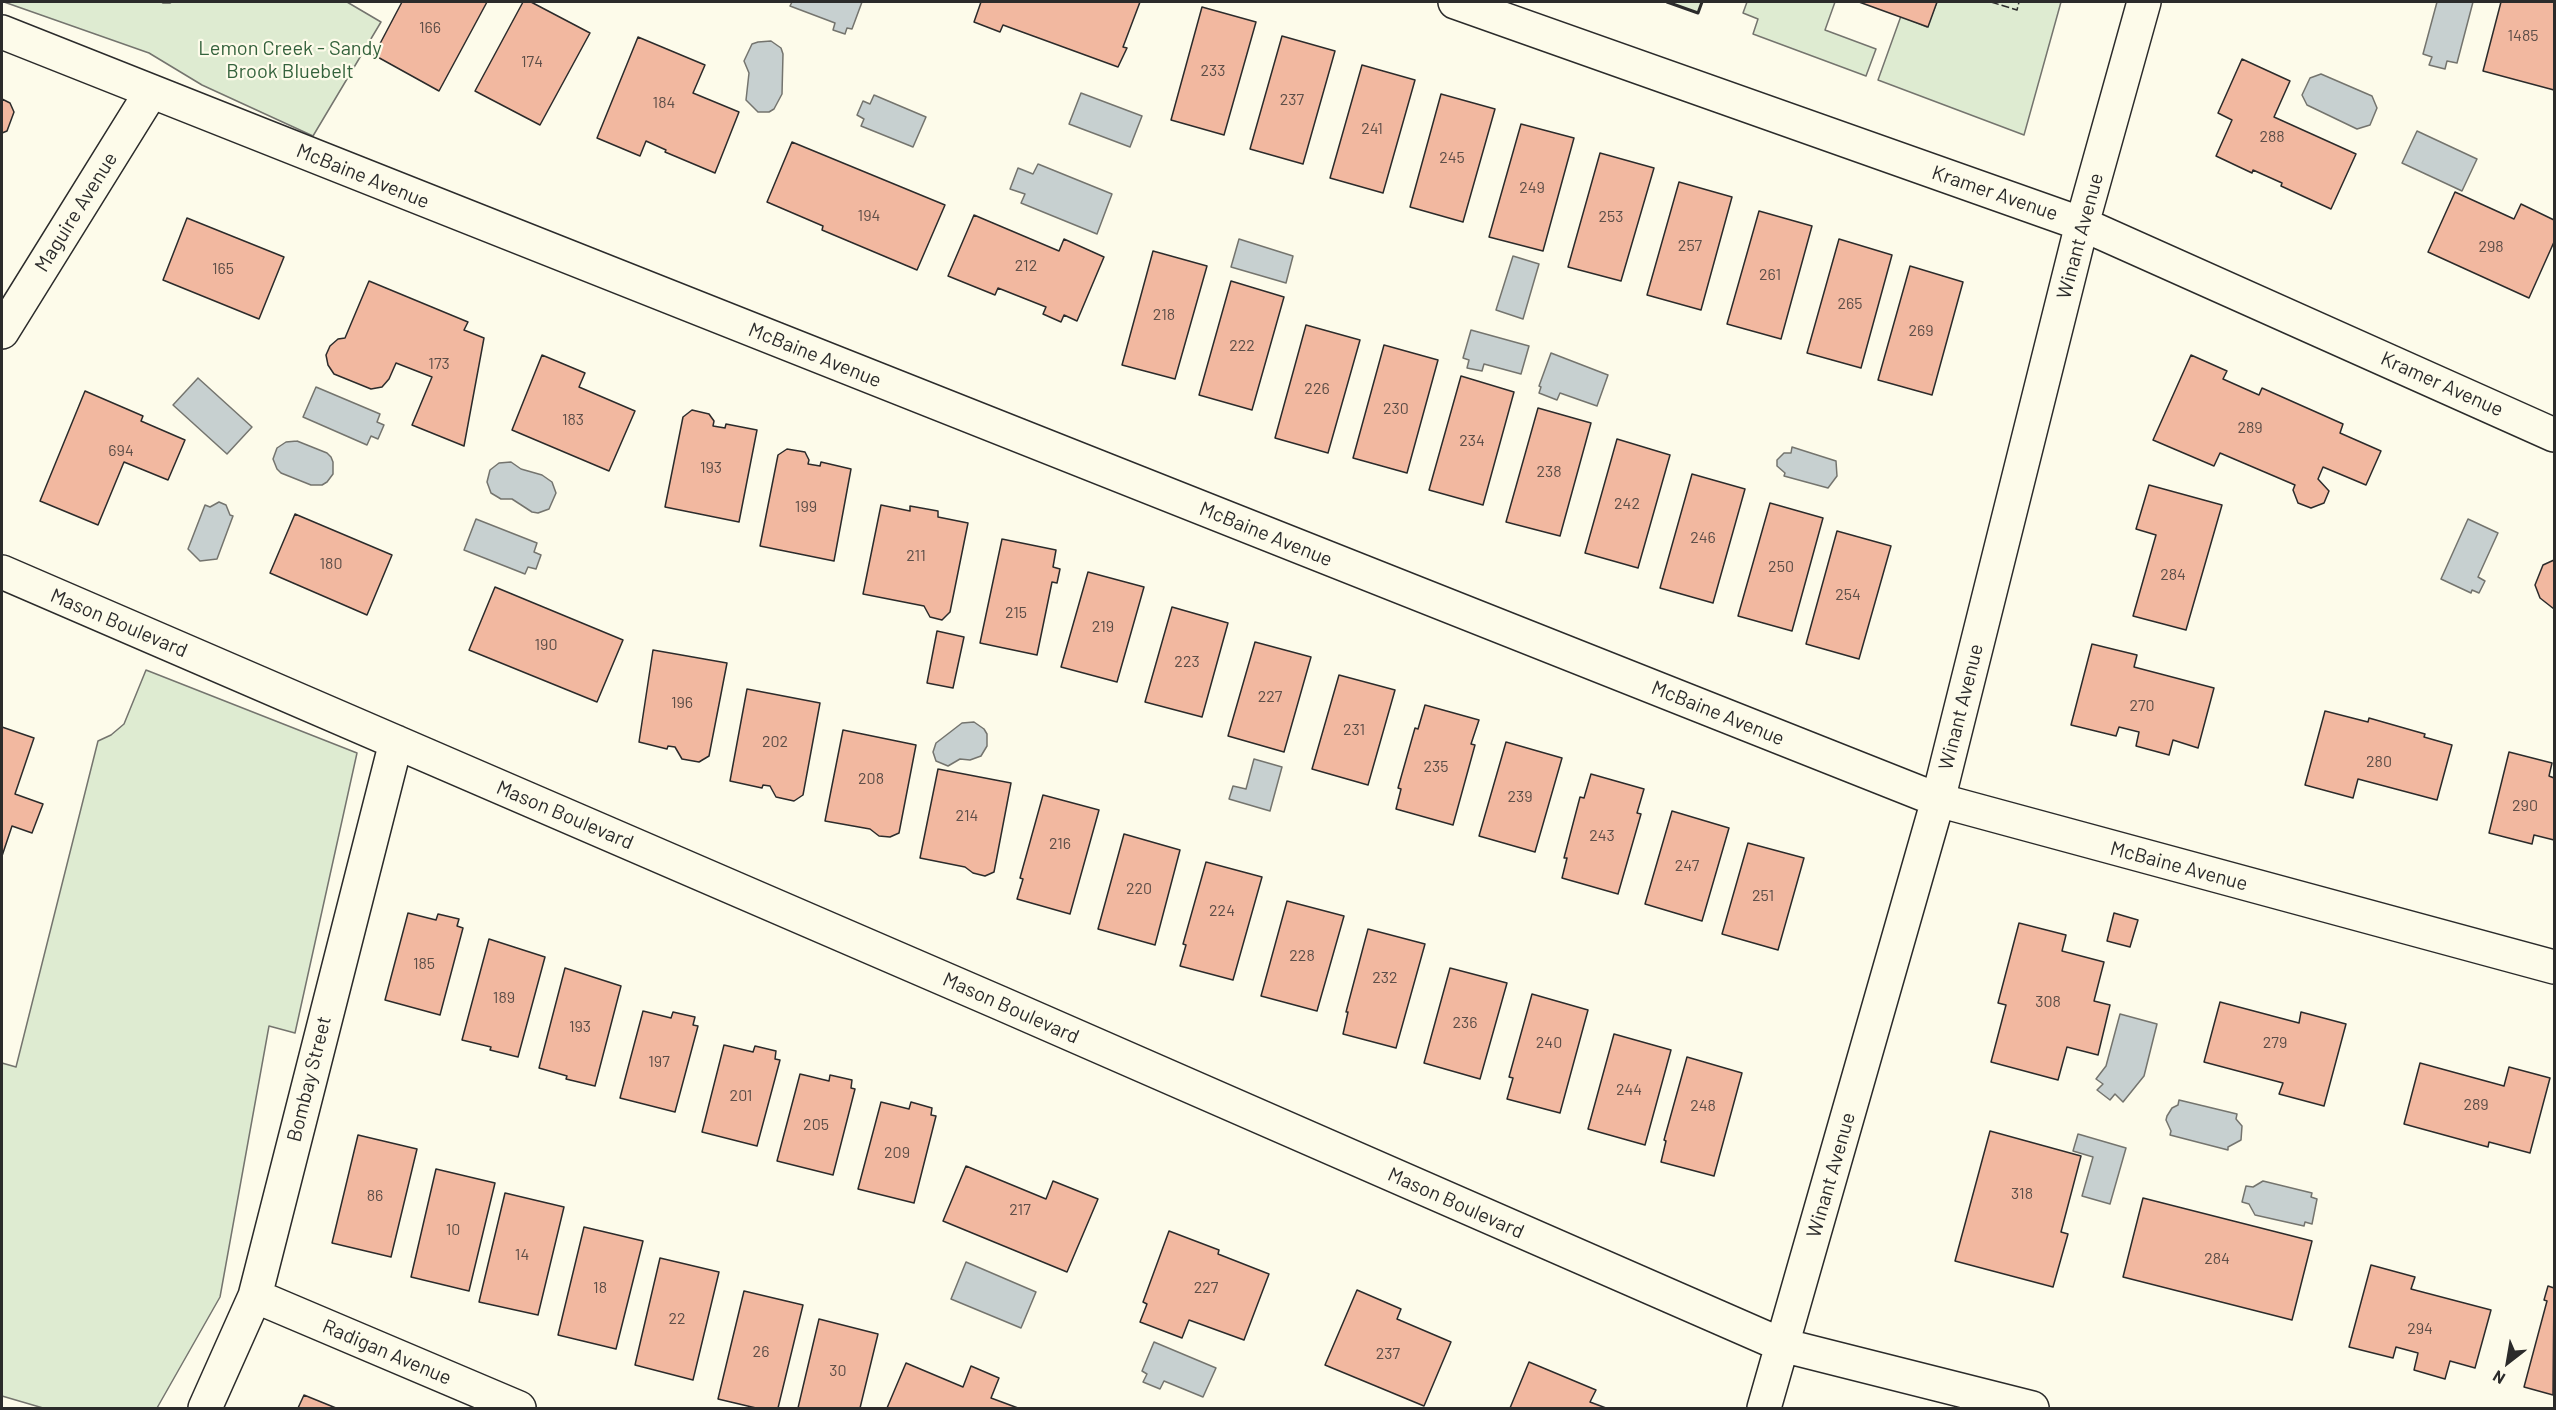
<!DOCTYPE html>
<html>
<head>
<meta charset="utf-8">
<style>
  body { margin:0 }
  #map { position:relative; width:2556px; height:1410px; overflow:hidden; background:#fdfbea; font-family:Barlow,sans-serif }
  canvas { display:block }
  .frame { position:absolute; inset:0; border:3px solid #2b2b2b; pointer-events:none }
  .north { position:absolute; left:2478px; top:1332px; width:60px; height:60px; -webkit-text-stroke:4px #fdfbea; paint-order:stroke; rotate:211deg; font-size:16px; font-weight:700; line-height:24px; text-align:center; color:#2b2b2b }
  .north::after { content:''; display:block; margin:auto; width:21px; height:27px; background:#2b2b2b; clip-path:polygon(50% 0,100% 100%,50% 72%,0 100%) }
</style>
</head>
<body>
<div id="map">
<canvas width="2556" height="1410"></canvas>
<div class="frame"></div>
<div class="north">N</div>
</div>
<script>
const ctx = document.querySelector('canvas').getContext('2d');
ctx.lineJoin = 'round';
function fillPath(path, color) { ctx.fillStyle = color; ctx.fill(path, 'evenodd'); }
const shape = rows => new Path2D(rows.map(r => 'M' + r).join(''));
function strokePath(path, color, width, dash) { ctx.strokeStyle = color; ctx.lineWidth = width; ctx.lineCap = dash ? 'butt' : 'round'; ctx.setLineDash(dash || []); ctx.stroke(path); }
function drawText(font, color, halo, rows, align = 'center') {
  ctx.font = font + ' Barlow,sans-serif'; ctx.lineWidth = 4.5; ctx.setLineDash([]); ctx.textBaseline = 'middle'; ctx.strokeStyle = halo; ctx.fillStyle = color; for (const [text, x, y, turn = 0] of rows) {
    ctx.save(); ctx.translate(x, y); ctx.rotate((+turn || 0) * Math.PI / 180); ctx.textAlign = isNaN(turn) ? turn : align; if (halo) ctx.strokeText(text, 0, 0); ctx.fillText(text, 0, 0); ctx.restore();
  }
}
const green = shape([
  [4,2,347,2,381,22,313,136,202,85,149,53,4,2],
  [1667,2,1702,2,1698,13,1667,2],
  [1747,2,1835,2,1825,30,1876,49,1866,76,1753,34,1758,19,1743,13,1747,2],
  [1937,2,2061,2,2024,135,1878,80,1901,16,1927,27,1937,2],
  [146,670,357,753,295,1033,269,1026,220,1297,157,1408,43,1408,2,1396,2,1063,16,1067,98,741,111,735,124,724,146,670]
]);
fillPath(green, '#deebd1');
strokePath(green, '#74746e', 1.5);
const water = shape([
  [792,2,862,2,852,29,847,28,845,34,833,30,835,23,790,6,792,2],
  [2437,2,2473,2,2457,63,2447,61,2445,69,2429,65,2432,57,2423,54,2437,2],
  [771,41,781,48,783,54,782,94,774,109,769,112,758,112,746,100,749,73,744,61,752,44,758,42,771,41],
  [2321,74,2372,96,2377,108,2370,125,2357,129,2307,105,2302,95,2310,78,2321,74],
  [1081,93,1142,116,1130,147,1069,124,1081,93],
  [874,95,926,117,913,147,861,126,864,119,857,115,863,101,870,104,874,95],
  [2417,131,2477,159,2462,191,2402,163,2417,131],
  [1038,164,1112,194,1097,234,1021,203,1025,194,1010,189,1018,168,1033,174,1038,164],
  [1239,239,1293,256,1286,283,1231,267,1239,239],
  [1513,256,1539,264,1523,319,1496,310,1513,256],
  [1471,330,1529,346,1521,374,1484,364,1482,371,1467,368,1469,360,1463,358,1471,330],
  [1551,353,1608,375,1597,406,1560,393,1557,400,1539,393,1541,387,1539,386,1551,353],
  [198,378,252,427,227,454,173,405,198,378],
  [316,387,380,414,377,422,384,425,378,439,371,436,367,445,303,417,316,387],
  [297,441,327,453,331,457,333,462,333,474,327,482,322,485,311,485,281,473,277,469,273,459,277,448,286,442,297,441],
  [1792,447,1836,461,1837,476,1828,488,1784,476,1785,473,1777,466,1777,460,1784,453,1791,453,1792,447],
  [511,462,521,469,542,475,552,482,556,493,549,509,538,513,532,512,512,499,501,499,491,493,487,482,490,470,499,463,511,462],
  [219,502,226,505,230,515,233,516,217,559,200,561,188,549,205,505,210,507,219,502],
  [476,519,537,543,534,552,541,555,536,569,528,567,525,574,464,550,476,519],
  [2468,519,2498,533,2478,577,2485,581,2479,593,2472,590,2471,593,2441,579,2468,519],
  [974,722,984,729,987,734,987,746,981,756,970,760,960,759,948,766,936,761,933,752,936,743,962,723,974,722],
  [1254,759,1282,767,1270,811,1229,799,1233,786,1246,789,1254,759],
  [2120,1014,2157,1024,2144,1076,2123,1102,2115,1094,2110,1100,2097,1090,2103,1084,2096,1079,2106,1066,2120,1014],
  [2179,1100,2237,1114,2236,1119,2242,1126,2241,1140,2228,1147,2228,1150,2170,1135,2171,1131,2166,1120,2167,1116,2172,1108,2178,1105,2179,1100],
  [2078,1134,2126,1148,2110,1204,2082,1196,2093,1157,2073,1151,2078,1134],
  [2263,1181,2312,1193,2311,1197,2317,1199,2312,1224,2305,1222,2304,1226,2255,1215,2249,1204,2242,1202,2246,1186,2253,1187,2263,1181],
  [966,1262,1036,1292,1021,1328,951,1299,966,1262],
  [1154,1342,1216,1368,1203,1397,1164,1381,1160,1389,1143,1382,1147,1374,1142,1371,1154,1342]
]);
fillPath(water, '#c7d0d0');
strokePath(water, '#74746e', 1.5);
const building = shape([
  [402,2,487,2,439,91,374,55,402,2],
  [523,2,531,2,590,33,540,125,475,91,523,2],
  [981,2,1140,2,1123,47,1127,48,1118,67,1003,25,1000,32,974,22,981,2],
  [1859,2,1937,2,1928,27,1859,2],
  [2501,2,2554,2,2554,90,2483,71,2501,2],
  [1202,7,1256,22,1224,135,1171,120,1202,7],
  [1282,36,1335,51,1303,164,1250,149,1282,36],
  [638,37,705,65,693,93,739,112,715,173,665,152,666,150,646,141,640,156,597,138,638,37],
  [2242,59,2290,81,2274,117,2356,154,2331,209,2281,186,2282,183,2253,170,2252,173,2216,156,2232,120,2218,113,2242,59],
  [1362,65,1415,80,1383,193,1330,178,1362,65],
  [1441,94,1495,109,1463,222,1410,207,1441,94],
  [2,99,10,103,14,112,7,131,2,133,2,99],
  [1521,124,1574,138,1543,251,1489,237,1521,124],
  [792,142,945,205,917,270,822,230,823,226,767,202,792,142],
  [1600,153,1654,168,1621,281,1568,267,1600,153],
  [1679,182,1732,197,1701,310,1647,295,1679,182],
  [2455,192,2514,219,2521,204,2554,220,2554,242,2529,298,2428,252,2455,192],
  [1759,211,1812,226,1781,339,1727,324,1759,211],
  [974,215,1059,251,1064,239,1104,257,1077,321,1064,315,1061,322,1043,314,1046,307,998,288,995,295,948,276,974,215],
  [187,218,284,257,259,319,163,280,187,218],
  [1839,239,1892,255,1861,368,1807,353,1839,239],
  [1153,251,1207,266,1175,379,1122,365,1153,251],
  [1910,266,1963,282,1932,395,1878,380,1910,266],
  [369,281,468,322,464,330,484,338,464,446,412,425,432,377,396,363,389,379,382,387,371,389,334,374,328,365,326,355,330,346,338,339,345,338,369,281],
  [1231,281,1284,297,1252,410,1199,395,1231,281],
  [1306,325,1360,340,1328,453,1275,438,1306,325],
  [1384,345,1438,360,1407,473,1353,458,1384,345],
  [542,355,585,373,579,387,635,411,609,471,512,430,542,355],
  [2191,355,2227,371,2223,379,2259,395,2262,388,2343,424,2340,433,2381,451,2366,485,2323,467,2318,479,2329,491,2324,503,2311,508,2298,503,2293,490,2295,485,2220,453,2214,466,2153,440,2191,355],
  [1461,376,1514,392,1483,505,1429,490,1461,376],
  [85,391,143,416,141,421,185,440,168,480,124,462,98,525,40,501,85,391],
  [1538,408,1591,423,1560,536,1506,522,1538,408],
  [692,410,709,414,714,421,713,426,725,428,726,424,757,430,739,522,665,507,683,417,692,410],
  [1617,439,1670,455,1638,568,1585,553,1617,439],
  [787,449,805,452,809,460,808,464,820,466,821,462,851,469,834,561,760,546,778,455,787,449],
  [1692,474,1745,489,1713,603,1660,588,1692,474],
  [2149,485,2222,505,2186,630,2133,616,2156,535,2136,529,2149,485],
  [1770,503,1823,518,1792,631,1738,616,1770,503],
  [881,505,910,511,910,506,938,511,938,517,968,523,950,612,942,620,930,617,924,606,863,594,881,505],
  [295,514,392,555,367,615,270,573,295,514],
  [1837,531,1891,546,1859,659,1806,644,1837,531],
  [1002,539,1056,550,1053,567,1060,569,1057,583,1052,582,1037,655,980,643,1002,539],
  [2554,560,2554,609,2540,598,2535,585,2543,565,2554,560],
  [1088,572,1144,587,1117,682,1061,667,1088,572],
  [495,587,623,640,597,702,469,650,495,587],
  [1172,607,1228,623,1202,717,1145,702,1172,607],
  [937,631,964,637,953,688,927,683,937,631],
  [1255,642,1311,657,1284,752,1228,736,1255,642],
  [2092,644,2137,655,2134,667,2214,688,2198,748,2173,740,2169,755,2136,746,2139,732,2119,727,2116,736,2071,725,2092,644],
  [653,650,727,663,709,756,699,762,682,759,675,747,668,746,667,749,639,742,653,650],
  [1339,675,1395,690,1368,785,1312,769,1339,675],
  [747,689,820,703,803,795,794,801,776,797,770,786,763,785,762,788,730,781,747,689],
  [1425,705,1479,720,1471,744,1475,745,1453,825,1396,809,1401,789,1398,788,1415,728,1418,729,1425,705],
  [2325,711,2368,722,2369,718,2425,734,2424,737,2452,745,2437,800,2358,779,2353,798,2305,785,2325,711],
  [2,727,34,738,15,794,43,804,32,833,12,826,2,856,2,727],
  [843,730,916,745,899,833,890,837,879,836,870,829,825,821,843,730],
  [1506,742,1562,758,1535,852,1479,836,1506,742],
  [2509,752,2552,763,2549,776,2554,778,2554,840,2534,835,2532,844,2489,833,2509,752],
  [938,769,1011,783,994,872,985,876,973,873,965,867,920,858,938,769],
  [1591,774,1644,789,1637,813,1641,814,1618,894,1562,878,1567,858,1564,858,1580,797,1584,798,1591,774],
  [1043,795,1099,810,1070,914,1017,899,1023,879,1020,878,1043,795],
  [1672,811,1729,828,1702,921,1645,904,1672,811],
  [1124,834,1180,850,1155,945,1098,929,1124,834],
  [1748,843,1804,858,1778,950,1722,934,1748,843],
  [1206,862,1262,877,1233,980,1180,966,1186,945,1183,944,1206,862],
  [1287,901,1344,916,1317,1011,1261,996,1287,901],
  [408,913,436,920,438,914,459,919,457,926,463,928,440,1015,385,1000,408,913],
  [2114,913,2138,920,2130,947,2107,941,2114,913],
  [2019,923,2066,935,2062,951,2104,962,2094,1001,2110,1005,2098,1055,2067,1047,2058,1080,1991,1062,2006,1005,1998,1003,2019,923],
  [1368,929,1425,944,1396,1048,1343,1034,1348,1012,1346,1012,1368,929],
  [489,939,545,957,518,1057,490,1050,491,1047,462,1040,489,939],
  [565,968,621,986,595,1086,566,1079,567,1076,539,1068,565,968],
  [1450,968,1507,983,1480,1079,1424,1063,1450,968],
  [1532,994,1588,1010,1560,1113,1507,1099,1513,1078,1509,1077,1532,994],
  [2220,1002,2299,1023,2301,1012,2346,1024,2324,1106,2279,1094,2283,1083,2204,1062,2220,1002],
  [643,1011,671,1018,673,1012,695,1017,693,1025,698,1026,675,1112,620,1098,643,1011],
  [1614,1034,1671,1050,1645,1145,1588,1129,1614,1034],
  [724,1045,753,1052,755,1046,776,1051,775,1059,780,1060,757,1146,702,1132,724,1045],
  [1687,1057,1742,1073,1714,1176,1661,1162,1666,1141,1664,1140,1687,1057],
  [2420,1063,2504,1086,2509,1067,2550,1078,2530,1153,2489,1142,2488,1147,2404,1124,2420,1063],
  [800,1074,829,1081,830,1075,852,1080,851,1088,855,1089,833,1175,777,1161,800,1074],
  [881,1102,909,1109,911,1102,932,1108,931,1115,936,1116,914,1203,858,1189,881,1102],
  [1990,1131,2081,1156,2061,1232,2068,1234,2053,1287,1955,1261,1990,1131],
  [358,1135,417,1149,391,1257,332,1243,358,1135],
  [966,1166,1046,1199,1053,1181,1098,1199,1067,1272,943,1221,966,1166],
  [436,1169,495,1183,469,1291,411,1277,436,1169],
  [505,1193,564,1207,538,1315,479,1302,505,1193],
  [2143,1198,2312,1241,2292,1320,2123,1277,2143,1198],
  [584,1227,643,1241,616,1349,558,1335,584,1227],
  [1169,1231,1219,1250,1218,1254,1269,1274,1244,1340,1189,1320,1182,1338,1140,1322,1147,1304,1143,1302,1169,1231],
  [660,1258,719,1272,693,1380,635,1365,660,1258],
  [2371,1265,2415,1277,2411,1289,2491,1310,2475,1368,2450,1361,2445,1379,2414,1370,2418,1353,2396,1347,2393,1358,2349,1347,2371,1265],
  [2548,1286,2554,1288,2553,1395,2524,1387,2547,1301,2544,1300,2548,1286],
  [1357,1290,1401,1309,1397,1319,1451,1342,1424,1406,1325,1365,1357,1290],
  [744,1291,803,1305,778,1408,756,1408,718,1399,744,1291],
  [819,1319,878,1334,860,1408,798,1408,819,1319],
  [1529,1362,1596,1390,1590,1402,1606,1408,1510,1408,1529,1362],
  [906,1363,963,1387,971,1366,999,1378,991,1398,1018,1408,887,1408,906,1363],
  [304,1395,336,1408,298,1408,304,1395]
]);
fillPath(building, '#f2b8a0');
strokePath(building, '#2b2b2b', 1.5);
const street = shape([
  [1455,2,2082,224,2554,435],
  [2,32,1938,800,2554,967],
  [2,332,151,92],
  [2,572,1000,1003,1782,1345,2032,1408],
  [255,1296,519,1408],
  [205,1408,255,1296,396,742],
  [1764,1408,1938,800,2082,224,2144,2]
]);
strokePath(street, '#2b2b2b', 36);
strokePath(street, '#fdfbea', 33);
strokePath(shape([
  [1991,2,2017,10,2019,2]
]), '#2b2b2b', 1.5, [8, 3]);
strokePath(shape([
  [163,2,170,2],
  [1667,2,1698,13,1702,2]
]), '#2b2b2b', 3);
drawText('16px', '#5d4e48', null, [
  ["166",430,28],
  ["1485",2523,36],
  ["174",532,62],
  ["233",1213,71],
  ["237",1292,100],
  ["184",664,103],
  ["241",1372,129],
  ["288",2272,137],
  ["245",1452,158],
  ["249",1532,188],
  ["194",869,216],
  ["253",1611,217],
  ["257",1690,246],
  ["298",2491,247],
  ["212",1026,266],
  ["165",223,269],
  ["261",1770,275],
  ["265",1850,304],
  ["218",1164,315],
  ["269",1921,331],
  ["222",1242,346],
  ["173",439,364],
  ["226",1317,389],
  ["230",1396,409],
  ["183",573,420],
  ["289",2250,428],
  ["234",1472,441],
  ["694",121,451],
  ["193",711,468],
  ["238",1549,472],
  ["242",1627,504],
  ["199",806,507],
  ["246",1703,538],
  ["211",916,556],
  ["180",331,564],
  ["250",1781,567],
  ["284",2173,575],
  ["254",1848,595],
  ["215",1016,613],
  ["219",1103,627],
  ["190",546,645],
  ["223",1187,662],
  ["227",1270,697],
  ["196",682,703],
  ["270",2142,706],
  ["231",1354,730],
  ["202",775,742],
  ["280",2379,762],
  ["235",1436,767],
  ["208",871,779],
  ["239",1520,797],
  ["290",2525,806],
  ["214",967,816],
  ["243",1602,836],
  ["216",1060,844],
  ["247",1687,866],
  ["220",1139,889],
  ["251",1763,896],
  ["224",1222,911],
  ["228",1302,956],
  ["185",424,964],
  ["232",1385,978],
  ["189",504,998],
  ["308",2048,1002],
  ["236",1465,1023],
  ["193",580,1027],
  ["240",1549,1043],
  ["279",2275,1043],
  ["197",659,1062],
  ["244",1629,1090],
  ["201",741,1096],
  ["289",2476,1105],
  ["248",1703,1106],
  ["205",816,1125],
  ["209",897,1153],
  ["318",2022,1194],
  ["86",375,1196],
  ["217",1020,1210],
  ["10",453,1230],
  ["14",522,1255],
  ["284",2217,1259],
  ["18",600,1288],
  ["227",1206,1288],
  ["22",677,1319],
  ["294",2420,1329],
  ["26",761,1352],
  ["237",1388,1354],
  ["30",838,1371]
]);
drawText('20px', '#34623c', '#fdfbea', [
  ["Lemon Creek - Sandy",290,48],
  ["Brook Bluebelt",290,71]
]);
drawText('20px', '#2b2b2b', '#fdfbea', [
  ["McBaine Avenue",363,176,22],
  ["Kramer Avenue",1995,193,19],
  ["Maguire Avenue",76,212,-58],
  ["Winant Avenue",2080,236,-75],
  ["McBaine Avenue",815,355,22],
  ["Kramer Avenue",2442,384,24],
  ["McBaine Avenue",1266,534,22],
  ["Mason Boulevard",119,623,23],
  ["Winant Avenue",1961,707,-76],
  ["McBaine Avenue",1718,713,22],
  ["Mason Boulevard",565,815,23],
  ["McBaine Avenue",2179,866,15],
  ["Mason Boulevard",1011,1008,24],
  ["Bombay Street",309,1079,-76],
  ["Winant Avenue",1831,1175,-74],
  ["Mason Boulevard",1456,1203,24],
  ["Radigan Avenue",387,1352,23]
]);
</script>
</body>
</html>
